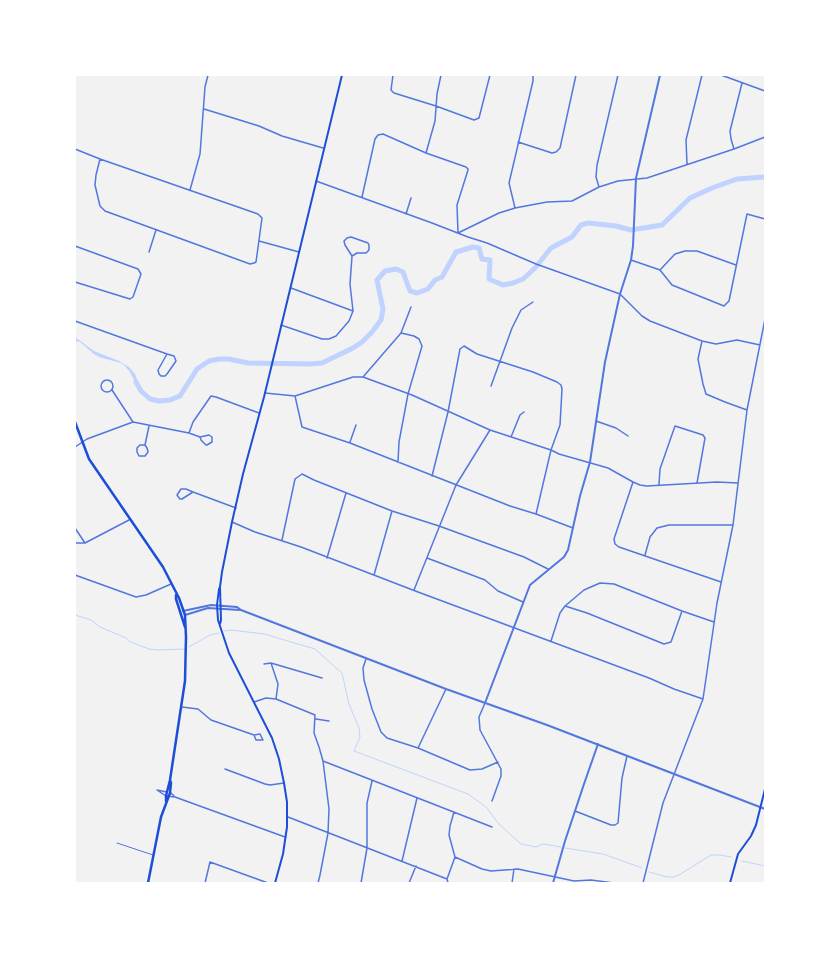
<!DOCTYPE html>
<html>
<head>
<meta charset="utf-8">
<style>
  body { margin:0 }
  #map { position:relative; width:840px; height:958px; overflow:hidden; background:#f2f2f2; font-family:"PT Sans",sans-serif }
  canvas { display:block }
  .frame { position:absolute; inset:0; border:76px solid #fff; pointer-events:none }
</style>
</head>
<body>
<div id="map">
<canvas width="840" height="958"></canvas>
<div class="frame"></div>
</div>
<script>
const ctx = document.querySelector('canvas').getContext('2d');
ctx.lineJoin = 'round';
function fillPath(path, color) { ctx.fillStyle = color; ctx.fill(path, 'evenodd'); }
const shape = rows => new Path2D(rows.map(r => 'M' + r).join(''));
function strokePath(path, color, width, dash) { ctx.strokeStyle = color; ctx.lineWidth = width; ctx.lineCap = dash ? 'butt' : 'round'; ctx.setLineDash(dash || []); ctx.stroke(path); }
fillPath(shape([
  [75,337,94,351,119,361,129,367,135,374,140,387,138,388,130,372,124,365,121,363,99,357,94,354,80,342,75,341]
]), '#bfd3fe');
strokePath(shape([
  [75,615,91,620,100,627,126,638,131,642,149,649,157,650,186,649],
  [224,631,231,630,264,634,315,649,342,673,349,704,359,728,360,737,354,751,468,794,486,807,498,823,521,844,536,847,543,844,561,847],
  [189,647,210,635,219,633],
  [565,848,603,854,642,868],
  [742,861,765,866],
  [649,872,667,877,674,877,679,875,711,855,720,855,731,857]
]), '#bfd3fe', 1);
strokePath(shape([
  [136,382,141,391,150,399,159,401,170,400,180,396,197,369,209,361,219,359,229,359,248,363,310,364,322,363,353,348,362,342,372,332,381,320,383,309,377,280,385,271,396,269,403,272,410,291,417,293,428,289,435,280,442,277,456,252,473,247,479,248,482,259,490,260,489,279,503,285,513,283,523,279,535,268,551,248,572,237,581,225,588,223,616,226,631,230,662,225,690,198,712,188,737,179,765,177]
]), '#bfd3fe', 5);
strokePath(shape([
  [117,843,153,855]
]), '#5277de', 1);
strokePath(shape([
  [393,75,391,90,394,93,436,106,474,120,479,118,490,75],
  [721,75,765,91],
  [204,109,259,126,282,136,323,148],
  [518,142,552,153,556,152,560,148,576,75],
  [75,149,100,159,258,214,262,218,256,262,254,263,250,264,105,211,100,206,95,185,96,175,100,159],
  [734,149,731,139,730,131,742,83],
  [426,153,435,121,437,94,441,75],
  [687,164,686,140,702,75],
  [316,181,432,223,468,237,487,243,536,264,620,294,642,316,650,321,702,341,716,344,737,340,760,345],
  [599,187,596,177,597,165,618,75],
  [190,190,200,154,205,87,208,75],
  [362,197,375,139,378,135,383,134,426,153,466,167,468,169,468,170,457,205,458,233],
  [515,208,509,183,533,81,533,75],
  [406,214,411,198],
  [458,233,499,213,515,208,547,202,572,201,599,187,618,181,647,178,734,149,765,137],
  [259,241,299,252],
  [75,246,138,269,141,274,133,297,130,299,75,282],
  [149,252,156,230],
  [631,260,660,270,672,285,724,306,729,301,747,214,765,219],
  [660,270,675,254,685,251,697,251,736,265],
  [291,288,353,311],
  [75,321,167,354,174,356,176,361,167,374,165,376,161,376,159,374,158,370,167,354],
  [281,325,322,339,329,339,336,336,349,321,353,311,350,284,352,256,345,245,344,241,347,238,351,237,368,243,369,245,369,250,366,253,357,253,352,256],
  [702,341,698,359,703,384,706,394,725,402,747,410],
  [363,377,401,333,411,307],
  '101 386a6 6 0 1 1 12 0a6 6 0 1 1-12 0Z',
  [491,386,512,328,521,310,533,302],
  [112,390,133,422],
  [265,393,295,396,353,377,363,377,412,395,490,430,551,450,559,454,608,468,633,482,640,485,647,486,717,482,738,483],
  [295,396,302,427,350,443,510,506,536,514,573,528],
  [596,421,616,428,628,436],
  [189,433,193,422,211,396,216,397,259,413],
  [511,437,520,415,524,412],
  [350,442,356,425],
  [145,445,140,445,137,448,137,452,139,456,145,456,148,452,147,448,145,445,149,426],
  [75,447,87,439,133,422,189,433,200,437,209,435,212,437,212,442,207,445,206,445,201,440,200,437],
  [398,462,399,442,408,394,422,346,419,339,414,336,401,333],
  [432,476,448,412,460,349,464,346,477,354,533,372,557,382,561,385,562,389,560,425,551,450,536,514],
  [633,482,614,539,615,544,619,547,721,582],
  [659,484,660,469,675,426,703,435,705,438,697,483],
  [193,492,182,499,180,499,177,495,181,489,186,489,193,492,236,508],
  [232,522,255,532,301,547,418,592,649,678,674,689,703,699],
  [75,528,85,543],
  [282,540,295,479,302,474,314,480,392,511,439,526,524,557,548,569],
  [75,543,85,543,129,520],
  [645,555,650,537,657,528,669,525,733,525],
  [327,558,346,493],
  [427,558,485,580,498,591,523,602],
  [75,575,136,597,146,595,171,584],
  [374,575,392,511],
  [414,590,456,485,490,430],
  [565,606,587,613,664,644,671,642,682,611],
  [551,641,560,613,565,606,584,590,600,583,614,584,682,611,714,622],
  [366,659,363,668,364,680,372,709,381,732,387,738,418,748,470,770,482,769,498,762],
  [271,663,278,684,276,699],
  [264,664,271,663,322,678],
  [254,702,266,698,276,699,315,715,314,733,319,747,323,761,329,809,328,833,320,875,318,883],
  [485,703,479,717,480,730,501,769,501,776,492,801],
  [182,707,198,709,211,720,254,735,260,734,263,740,256,740,254,735],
  [316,719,329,721],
  [418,748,446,689],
  [323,761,492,827],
  [225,769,265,784,270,785,284,783],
  [167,792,157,790,166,796,175,797],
  [171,793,175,797,285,837],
  [575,811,611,825,615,825,618,823,622,778,627,756],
  [288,817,447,879],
  [455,857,482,869,491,871,518,869,574,881,591,880,614,883],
  [402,861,417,798],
  [205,883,210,862,268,883],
  [361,883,367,848,367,803,372,781],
  [409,883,416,866],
  [448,883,447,879,455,857,449,835,450,826,454,812],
  [512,883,514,869],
  [643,883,663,803,703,699,717,603,733,525,747,410,765,319]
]), '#5277de', 1.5);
strokePath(shape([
  [183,611,211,605,237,607,241,610,446,689,547,725,765,809],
  [185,615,208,608,240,610],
  [485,703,530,585,564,557,568,550,580,496,590,462,605,362,620,294,631,260,633,246,636,178,660,75],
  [553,883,565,841,584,784,598,744]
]), '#5277de', 2);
strokePath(shape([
  [220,587,219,589,217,605,218,620,229,653,272,738,279,759,284,783,287,802,287,827,283,854,275,883],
  [220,624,221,620,220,587,222,572,232,522,243,474,264,397,342,75],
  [765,726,765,737],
  [730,883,738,854,751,836,756,825,765,789]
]), '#1d4ed8', 2);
strokePath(shape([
  [75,422,89,459,163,567,179,598,185,615,186,637,185,681,170,780,166,796,166,801],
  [176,595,176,599,185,627],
  [148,883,161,817,170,793,171,783,170,780]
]), '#1d4ed8', 2.5);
</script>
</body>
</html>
